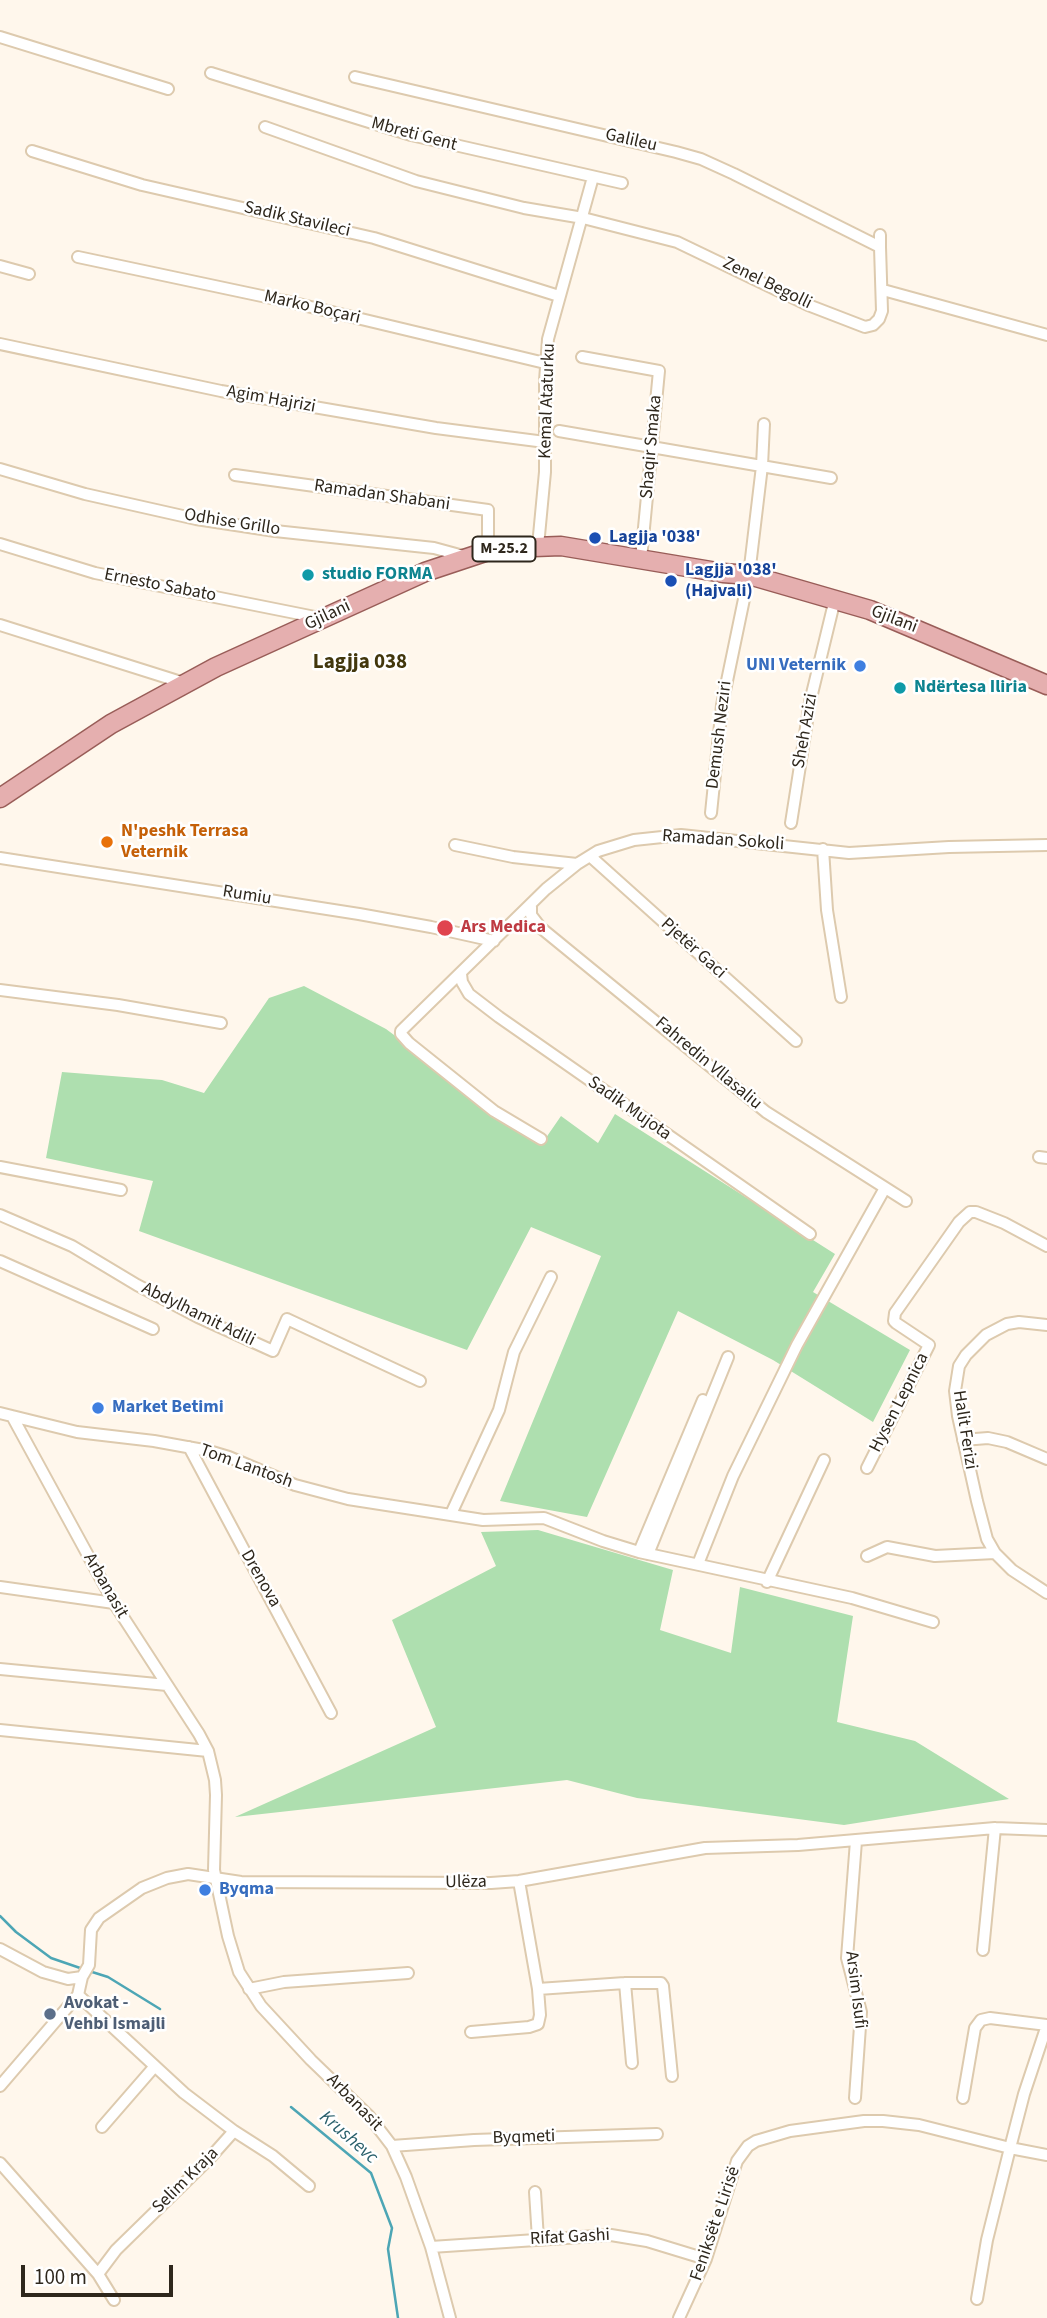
<!DOCTYPE html>
<html>
<head>
<meta charset="utf-8">
<style>
  body { margin:0 }
  #map { position:relative; width:1047px; height:2318px; overflow:hidden; background:#fff7ec; font-family:"Source Sans 3",sans-serif }
  canvas { display:block }
  .scale { position:absolute; left:21px; top:2265px; width:152px; height:32px; box-sizing:border-box; border:4px solid #2e271c; border-top:0; padding-left:9px; font-size:21px; line-height:24px; white-space:nowrap; color:#2e271c; -webkit-text-stroke:5px #fff; paint-order:stroke }
</style>
</head>
<body>
<div id="map">
<canvas width="1047" height="2318"></canvas>
<div class="scale">100 m</div>
</div>
<script>
const ctx = document.querySelector('canvas').getContext('2d');
ctx.lineJoin = 'round';
function fillPath(path, color) { ctx.fillStyle = color; ctx.fill(path, 'evenodd'); }
const shape = rows => new Path2D(rows.map(r => 'M' + r).join(''));
function strokePath(path, color, width, dash) { ctx.strokeStyle = color; ctx.lineWidth = width; ctx.lineCap = dash ? 'butt' : 'round'; ctx.setLineDash(dash || []); ctx.stroke(path); }
function drawText(font, color, halo, rows, align = 'center') {
  ctx.font = font + ' "Source Sans 3",sans-serif'; ctx.lineWidth = 5; ctx.setLineDash([]); ctx.textBaseline = 'middle'; ctx.strokeStyle = halo; ctx.fillStyle = color; for (const [text, x, y, turn = 0] of rows) {
    ctx.save(); ctx.translate(x, y); ctx.rotate((+turn || 0) * Math.PI / 180); ctx.textAlign = isNaN(turn) ? turn : align; if (halo) ctx.strokeText(text, 0, 0); ctx.fillText(text, 0, 0); ctx.restore();
  }
}
fillPath(shape([
  [304,986,386,1029,541,1145,561,1116,598,1143,615,1114,835,1254,813,1292,910,1350,873,1422,773,1360,678,1311,587,1517,500,1501,601,1256,531,1227,467,1350,139,1231,153,1181,46,1158,62,1072,162,1080,204,1093,269,998],
  [538,1530,673,1570,660,1630,731,1653,740,1587,853,1616,837,1722,915,1741,1009,1799,844,1825,637,1798,567,1780,235,1817,436,1727,392,1620,496,1566,481,1532]
]), '#aedfaf');
strokePath(shape([
  [0,1916,16,1932,51,1958,83,1969],
  [89,1971,108,1977,160,2009],
  [291,2107,371,2173,392,2228,388,2249,398,2318]
]), '#4da6b5', 2.5);
const street = shape([
  [0,37,168,89],
  [211,73,411,135,622,183],
  [355,77,676,152,701,159,734,174,880,247,880,235],
  [265,127,416,181,524,208,583,218,677,242,808,305,865,327,873,325,879,319,882,311,880,247],
  [32,151,142,185,374,238,559,296],
  [78,257,290,302,545,363],
  [0,266,29,274],
  [883,290,1047,335],
  [0,344,221,391,436,428,545,442],
  [582,357,659,371,641,559],
  [559,431,831,478],
  [0,469,85,494,196,519,275,531,434,548,467,557],
  [235,475,488,510,488,551],
  [0,544,95,573,320,618],
  [538,546,545,472,545,381,548,339,593,177],
  [0,625,184,683],
  [711,813,722,705,749,575,762,466,764,424],
  [791,823,810,702,835,599],
  [455,845,513,857,577,864],
  [823,849,827,910,841,997],
  [590,856,796,1041],
  [0,858,359,914,431,927,494,941],
  [531,907,531,915,541,928,766,1112,906,1201],
  [461,974,462,982,469,994,499,1017,810,1234],
  [0,990,118,1005,221,1023],
  [541,1139,494,1111,409,1043,401,1034,401,1031,546,889,577,864,598,851,634,840,681,835,849,853,949,847,1047,845],
  [1039,1157,1047,1158],
  [0,1167,121,1190],
  [0,1215,72,1246,137,1285,198,1317,273,1351,287,1319,420,1381],
  [0,1261,153,1329],
  [1047,1325,1019,1322,1007,1324,986,1335,966,1355,959,1366,955,1391,958,1416,977,1501,987,1539,995,1553,1012,1570,1047,1593],
  [0,1413,77,1432,154,1441,209,1451,229,1457,295,1485,348,1499,483,1520,544,1518,603,1541,639,1552,852,1598,933,1622],
  [12,1416,114,1603,199,1734,208,1751,215,1780,216,1795,214,1870,228,1936,239,1972,261,2006,311,2060,369,2116,392,2146,406,2177,431,2247,450,2318],
  [963,1440,988,1438,1007,1442,1047,1459],
  [189,1447,331,1713],
  [867,1468,929,1345,896,1323,894,1321,895,1313,959,1222,970,1212,976,1212,1004,1223,1047,1246],
  [451,1514,499,1410,514,1352,551,1277],
  [639,1552,703,1400],
  [648,1554,728,1357],
  [867,1556,887,1547,935,1556,995,1553],
  [698,1564,733,1476,797,1345,885,1188],
  [767,1582,824,1460],
  [0,1587,114,1603],
  [0,1669,167,1685],
  [0,1730,208,1751],
  [519,1881,538,1989,625,1983,661,1983,663,1986,672,2076],
  [0,1949,43,1972,68,1979,82,1977,89,1965,91,1930,99,1918,142,1888,167,1878,188,1874,241,1882,491,1883,519,1881,705,1848,798,1845,995,1828,1047,1830],
  [983,1950,995,1828],
  [625,1983,632,2063],
  [249,1989,284,1982,408,1973],
  [78,1995,184,2093,234,2131,209,2159,116,2250,98,2274],
  [471,2032,529,2027,538,2024,540,2015,538,1989],
  [0,2086,78,1995,82,1977],
  [855,2098,861,2012,847,1958,856,1841],
  [963,2098,975,2028,981,2020,990,2018,1047,2025],
  [102,2127,155,2066],
  [234,2131,273,2156,309,2186],
  [392,2146,474,2140,657,2134],
  [0,2163,98,2274,114,2300],
  [535,2192,538,2239],
  [431,2247,611,2235,647,2241,706,2259],
  [977,2299,987,2240,1010,2148,1047,2155],
  [679,2318,706,2259,737,2161,748,2146,756,2141,790,2131,864,2121,883,2121,919,2125,1010,2148,1024,2094,1047,2025]
]);
const primary = shape([
  [0,798,111,724,216,667,425,572,488,551,507,548,561,546,723,573,749,575,870,610,1047,685]
]);
strokePath(street, '#ddcaae', 14);
strokePath(primary, '#995d58', 21);
strokePath(street, '#fff', 10);
strokePath(primary, '#e5afaf', 18);
for (const [x, y, r, color] of [
  [595,538,7,"#1a4fb4"],
  [308,575,7,"#0f9aa8"],
  [671,581,7,"#1a4fb4"],
  [860,666,7,"#3f7fe0"],
  [900,688,7,"#0f9aa8"],
  [107,842,7,"#e8710a"],
  [445,928,9,"#e0444e"],
  [98,1408,7,"#3f7fe0"],
  [205,1890,7,"#3f7fe0"],
  [50,2014,7,"#5c6f8a"]
]) { const dot = new Path2D(); dot.arc(x, y, r, 0, 2 * Math.PI); ctx.fillStyle = color; ctx.fill(dot); strokePath(dot, '#fff', 2.5); }
for (const [x, y, w] of [
  [504,549,63]
]) { const box = new Path2D(); box.roundRect(x - w / 2, y - 12.5, w, 25, 5); ctx.fillStyle = '#fff'; ctx.fill(box); strokePath(box, '#2e271c', 2); }
drawText('bold 16px', '#2e271c', null, [
  ["M-25.2",504,549]
]);
drawText('18px', '#2e271c', '#fff', [
  ["Mbreti Gent",414,135,15],
  ["Galileu",631,141,13],
  ["Sadik Stavileci",297,220,13],
  ["Zenel Begolli",767,284,26],
  ["Marko Boçari",312,308,13],
  ["Agim Hajrizi",271,400,10],
  ["Kemal Ataturku",548,401,-88],
  ["Shaqir Smaka",652,447,-85],
  ["Ramadan Shabani",382,496,8],
  ["Odhise Grillo",232,523,9],
  ["Ernesto Sabato",160,586,11],
  ["Gjilani",328,616,-25],
  ["Gjilani",894,620,21],
  ["Sheh Azizi",806,731,-80],
  ["Demush Neziri",720,735,-83],
  ["Ramadan Sokoli",723,841,4],
  ["Rumiu",247,896,9],
  ["Pjetër Gaci",693,949,42],
  ["Fahredin Vllasaliu",708,1064,40],
  ["Sadik Mujota",629,1109,35],
  ["Abdylhamit Adili",198,1315,26],
  ["Hysen Lepnica",900,1403,-63],
  ["Halit Ferizi",964,1430,81],
  ["Tom Lantosh",246,1467,20],
  ["Drenova",260,1579,60],
  ["Arbanasit",105,1586,60],
  ["Ulëza",466,1883,-1],
  ["Arsim Isufi",855,1990,83],
  ["Arbanasit",354,2103,46],
  ["Byqmeti",524,2138,-2],
  ["Selim Kraja",186,2181,-45],
  ["Feniksët e Lirisë",716,2224,-71],
  ["Rifat Gashi",570,2238,-3]
]);
drawText('bold 18px', '#164399', '#fff', [
  ["Lagjja '038'",609,538],
  ["Lagjja '038'",685,571],
  ["(Hajvali)",685,592]
], 'left');
drawText('bold 18px', '#0d838f', '#fff', [
  ["studio FORMA",322,575],
  ["Ndërtesa Iliria",914,688]
], 'left');
drawText('bold 18px', '#366cbe', '#fff', [
  ["UNI Veternik",846,666,"right"],
  ["Market Betimi",112,1408],
  ["Byqma",219,1890]
], 'left');
drawText('bold 18px', '#c56008', '#fff', [
  ["N'peshk Terrasa",121,832],
  ["Veternik",121,853]
], 'left');
drawText('bold 18px', '#be3a42', '#fff', [
  ["Ars Medica",461,928]
], 'left');
drawText('bold 18px', '#4e5e75', '#fff', [
  ["Avokat -",64,2004],
  ["Vehbi Ismajli",64,2025]
], 'left');
drawText('italic 19px', '#2a606c', '#fff', [
  ["Krushevc",348,2138,41]
]);
drawText('bold 21px', '#42370d', '#fff', [
  ["Lagjja 038",360,663]
]);
</script>
</body>
</html>
